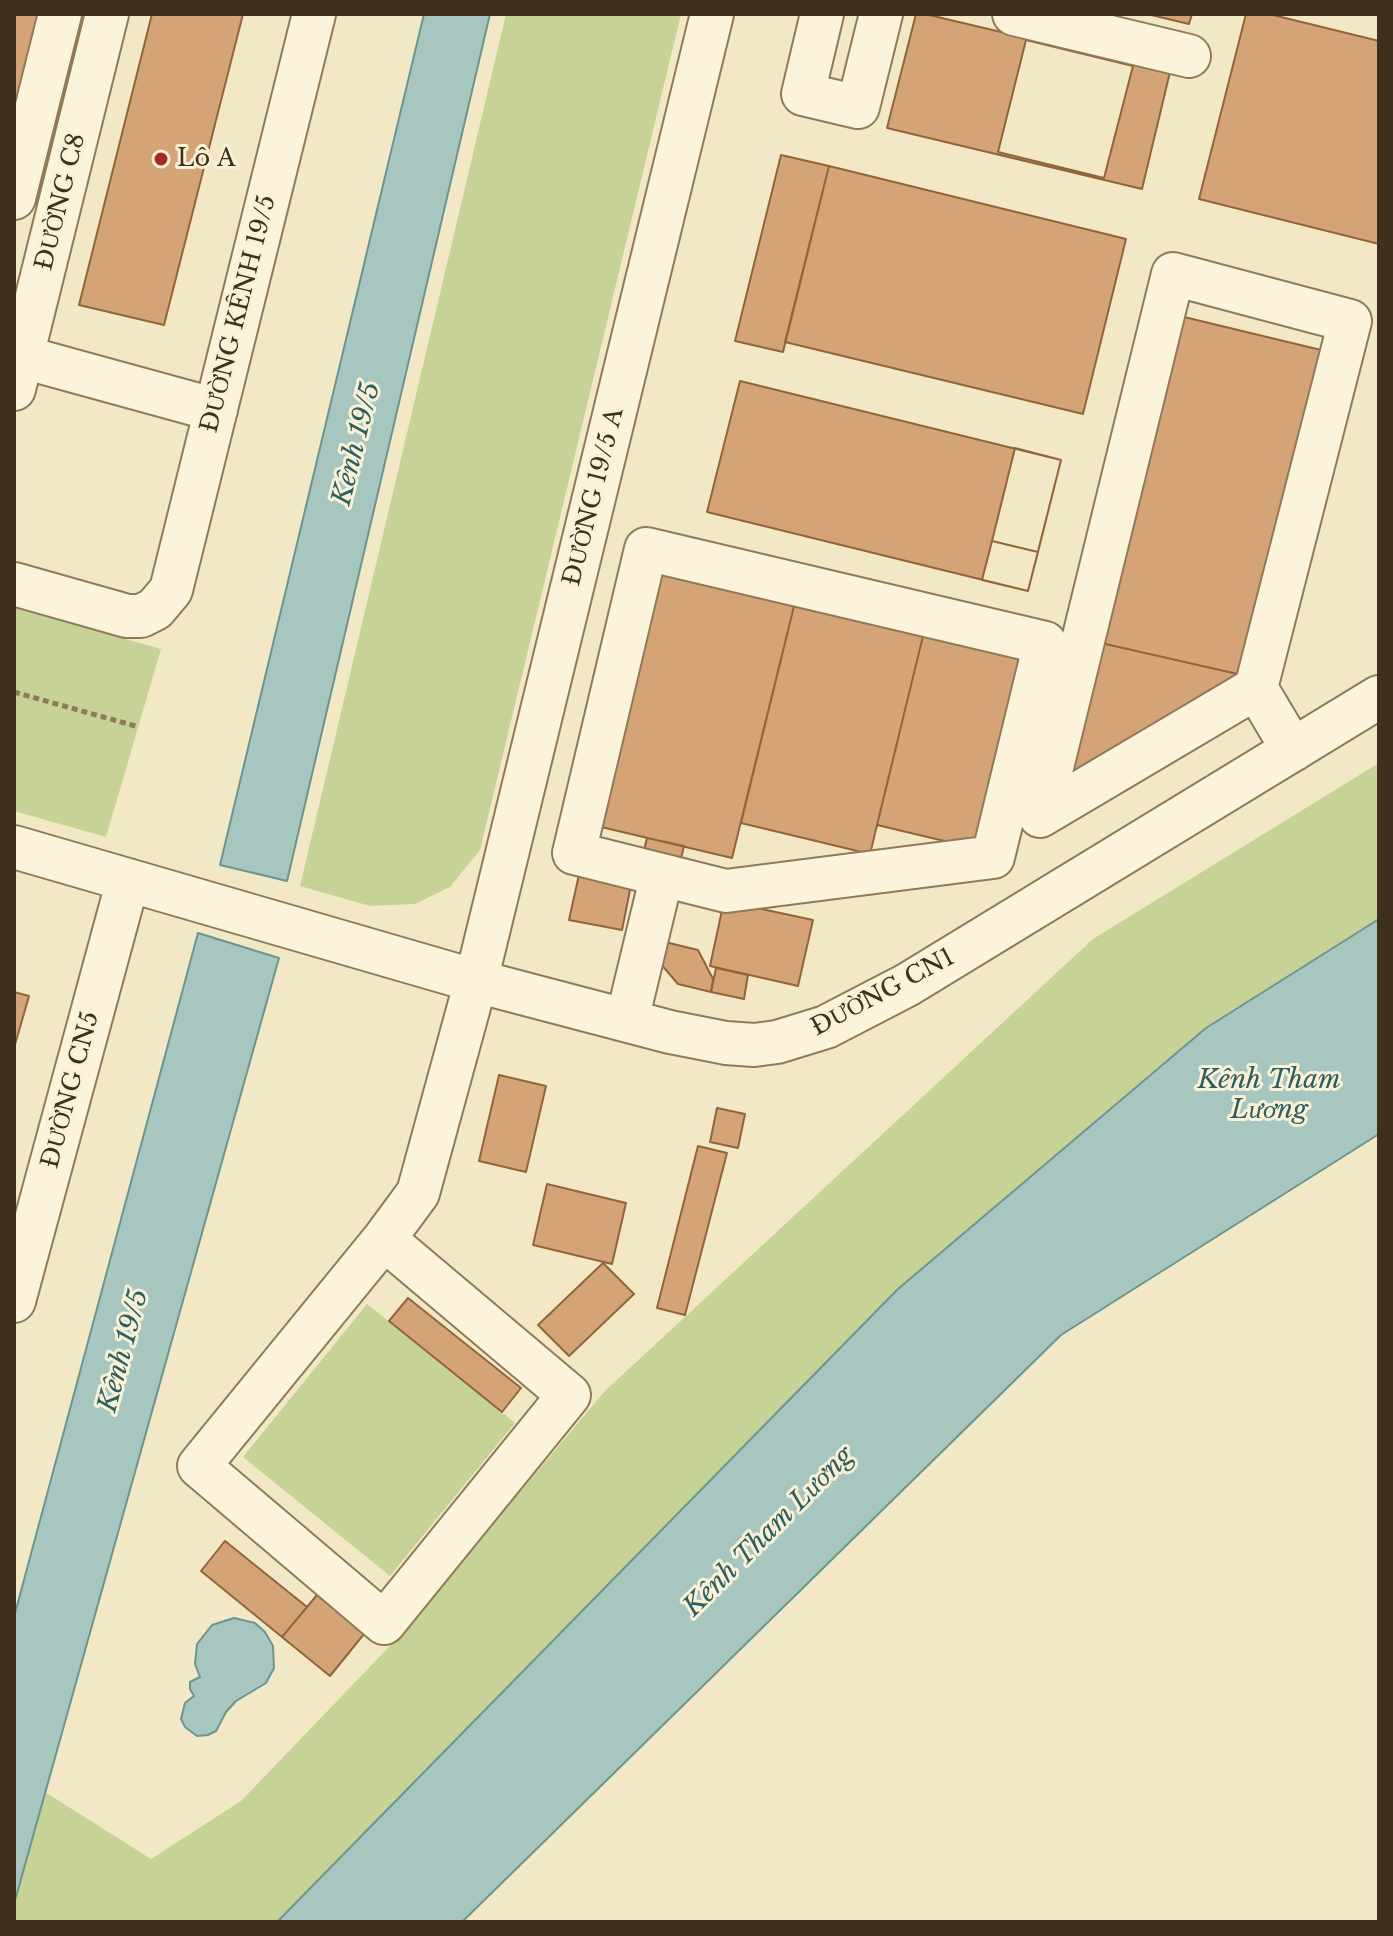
<!DOCTYPE html>
<html>
<head>
<meta charset="utf-8">
<style>
  body { margin:0 }
  #map { position:relative; width:1393px; height:1936px; overflow:hidden; background:#f3e8c5; font-family:"Libre Baskerville",serif }
  canvas { display:block }
  .frame { position:absolute; inset:0; border:16px solid #3f301e; pointer-events:none }
</style>
</head>
<body>
<div id="map">
<canvas width="1393" height="1936"></canvas>
<div class="frame"></div>
</div>
<script>
const ctx = document.querySelector('canvas').getContext('2d');
ctx.lineJoin = 'round';
function fillPath(path, color) { ctx.fillStyle = color; ctx.fill(path, 'evenodd'); }
const shape = rows => new Path2D(rows.map(r => 'M' + r).join(''));
function strokePath(path, color, width, dash) { ctx.strokeStyle = color; ctx.lineWidth = width; ctx.lineCap = dash ? 'butt' : 'round'; ctx.setLineDash(dash || []); ctx.stroke(path); }
function drawText(font, color, halo, rows, align = 'center') {
  ctx.font = font + ' "Libre Baskerville",serif'; ctx.lineWidth = 6; ctx.setLineDash([]); ctx.textBaseline = 'middle'; ctx.strokeStyle = halo; ctx.fillStyle = color; for (const [text, x, y, turn = 0] of rows) {
    ctx.save(); ctx.translate(x, y); ctx.rotate((+turn || 0) * Math.PI / 180); ctx.textAlign = isNaN(turn) ? turn : align; if (halo) ctx.strokeText(text, 0, 0); ctx.fillText(text, 0, 0); ctx.restore();
  }
}
fillPath(shape([
  [506,14,681,14,480,850,450,887,415,904,370,906,300,886],
  [14,608,161,649,106,837,14,811],
  [1379,763,1379,919,1205,1028,898,1289,277,1922,14,1922,14,1904,45,1792,151,1859,241,1801,388,1648,605,1391,1093,939],
  [367,1304,515,1423,390,1576,243,1457]
]), '#c7d297');
const water = shape([
  [424,14,490,14,287,881,220,865,424,14],
  [1379,919,1379,1134,1061,1335,462,1922,277,1922,898,1289,1206,1028,1379,919],
  [198,933,279,958,14,1904,14,1617,198,933],
  [234,1618,255,1623,265,1632,273,1646,274,1668,266,1683,236,1701,226,1712,216,1731,208,1735,197,1736,185,1727,181,1719,185,1703,194,1696,190,1689,190,1682,200,1677,195,1664,197,1644,212,1625,234,1618]
]);
fillPath(water, '#a7c6bf');
strokePath(water, '#6c958e', 2);
const building = shape([
  [14,14,39,14,14,113,14,14],
  [152,14,243,14,164,325,79,305,152,14],
  [916,14,925,14,1170,72,1142,189,887,128,916,14],
  [1147,14,1192,14,1189,24,1147,14],
  [1246,14,1269,14,1379,41,1379,244,1199,199,1246,14],
  [1026,40,1133,66,1104,178,998,152,1026,40],
  [781,155,829,166,783,352,735,341,781,155],
  [829,166,1126,239,1083,414,785,342,829,166],
  [1180,316,1321,350,1242,675,1101,643,1180,316],
  [740,381,1061,460,1028,591,707,512,740,381],
  [1015,448,1061,460,1038,552,992,541,1015,448],
  [992,541,1038,552,1028,591,982,580,992,541],
  [658,574,794,606,732,858,597,826,658,574],
  [794,606,923,636,870,854,741,823,794,606],
  [923,636,1023,660,978,849,877,825,923,636],
  [1101,643,1242,675,1068,782,1101,643],
  [647,838,684,846,679,867,642,858,647,838],
  [580,870,632,880,622,930,569,920,580,870],
  [724,901,813,920,798,986,710,966,724,901],
  [665,942,698,950,713,979,711,992,678,984,660,963,665,942],
  [716,968,748,975,744,999,711,992,716,968],
  [14,992,29,996,14,1048,14,992],
  [499,1075,546,1086,526,1172,479,1161,499,1075],
  [717,1108,745,1114,738,1148,710,1142,717,1108],
  [698,1146,727,1153,685,1315,657,1308,698,1146],
  [547,1184,626,1203,612,1264,533,1245,547,1184],
  [603,1263,634,1294,569,1356,538,1325,603,1263],
  [408,1298,521,1388,502,1412,389,1321,408,1298],
  [225,1541,307,1607,282,1637,201,1571,225,1541],
  [317,1595,364,1634,330,1676,282,1637,317,1595]
]);
fillPath(building, '#d4a477');
strokePath(building, '#92643c', 2);
const minor = shape([
  [822,14,803,94,858,107,881,14],
  [1014,14,1189,56],
  [14,198,60,14],
  [23,357,216,410],
  [14,389,107,14],
  [14,584,127,616,141,616,155,609,171,590,314,14],
  [1256,688,1040,816,1173,274,1350,321,1256,688,1293,750],
  [14,847,476,981,670,1032,726,1043,754,1045,777,1042,826,1027,907,985,1379,697],
  [627,1020,662,875,574,853,646,549,1045,643,993,857,726,891,662,875],
  [384,1239,199,1466,384,1623,569,1395,384,1239,418,1193,476,981,712,14],
  [14,1301,128,880]
]);
strokePath(minor, '#907a59', 46);
strokePath(shape([
  [14,692,139,727]
]), '#907a59', 5, [6, 4]);
strokePath(minor, '#fcf4da', 42);
for (const [x, y, r, color] of [
  [161,159,8,"#a52a22"]
]) { const dot = new Path2D(); dot.arc(x, y, r, 0, 2 * Math.PI); ctx.fillStyle = color; ctx.fill(dot); strokePath(dot, '#f9f1d6', 3); }
drawText('24px', '#3f301e', '#f9f1d6', [
  ["Lô A",177,159]
], 'left');
drawText('24px', '#3f301e', '#f9f1d6', [
  ["ĐƯỜNG C8",61,202,-76],
  ["ĐƯỜNG KÊNH 19/5",239,314,-76],
  ["ĐƯỜNG 19/5 A",594,497,-76],
  ["ĐƯỜNG CN1",883,993,-28],
  ["ĐƯỜNG CN5",71,1090,-75]
]);
drawText('italic 26px', '#2c5f60', '#f9f1d6', [
  ["Kênh 19/5",357,444,-76],
  ["Kênh Tham",1269,1081],
  ["Lương",1269,1111],
  ["Kênh 19/5",124,1351,-75],
  ["Kênh Tham Lương",769,1532,-45]
]);
</script>
</body>
</html>
